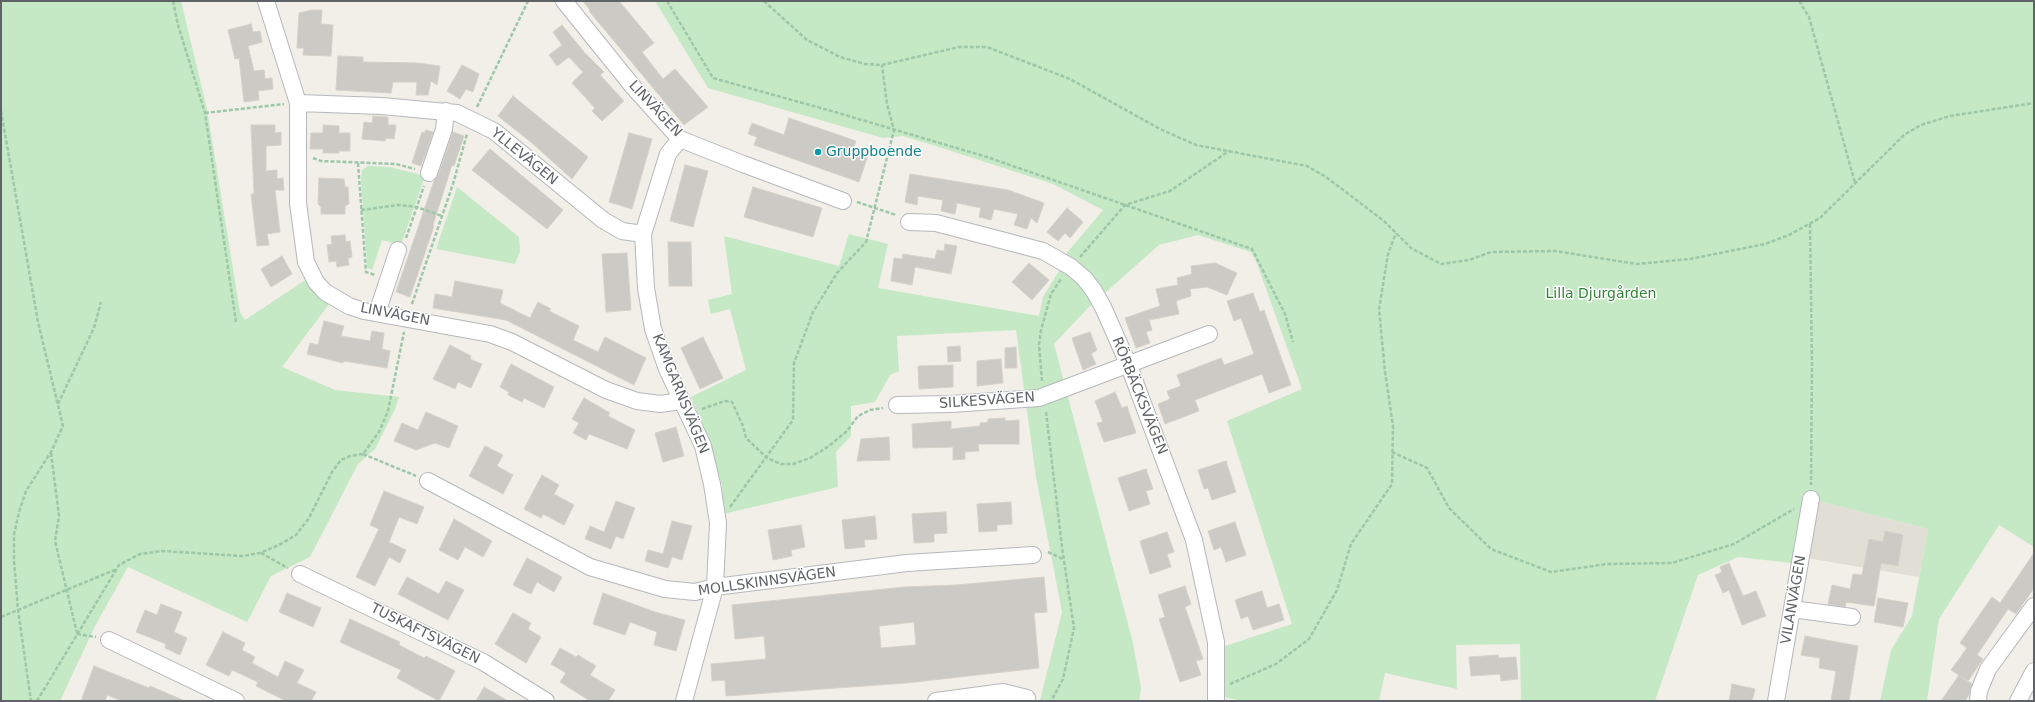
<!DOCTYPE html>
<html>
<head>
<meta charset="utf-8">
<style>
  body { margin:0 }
  #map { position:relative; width:2035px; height:702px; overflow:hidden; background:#f1efe8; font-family:"DejaVu Sans",sans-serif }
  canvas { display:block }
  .frame { position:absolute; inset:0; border:2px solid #5f6368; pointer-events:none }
</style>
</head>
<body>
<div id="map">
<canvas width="2035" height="702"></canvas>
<div class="frame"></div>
</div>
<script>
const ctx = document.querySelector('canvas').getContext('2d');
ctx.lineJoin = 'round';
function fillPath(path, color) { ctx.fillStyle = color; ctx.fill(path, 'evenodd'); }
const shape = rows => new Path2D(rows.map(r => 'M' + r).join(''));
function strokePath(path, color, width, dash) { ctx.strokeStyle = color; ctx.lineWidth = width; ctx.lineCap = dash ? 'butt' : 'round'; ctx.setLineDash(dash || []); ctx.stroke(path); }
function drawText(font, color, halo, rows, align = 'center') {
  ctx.font = font + ' "DejaVu Sans",sans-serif'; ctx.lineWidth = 3; ctx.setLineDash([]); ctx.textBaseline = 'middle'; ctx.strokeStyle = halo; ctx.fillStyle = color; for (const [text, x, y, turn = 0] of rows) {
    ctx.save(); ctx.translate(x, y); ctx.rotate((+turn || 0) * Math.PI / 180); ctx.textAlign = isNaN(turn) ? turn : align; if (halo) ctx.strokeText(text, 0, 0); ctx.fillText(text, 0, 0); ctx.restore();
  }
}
fillPath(shape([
  [1811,499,1928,529,1919,577,1801,557]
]), '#e1ded6');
fillPath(shape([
  [1,1,181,1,207,109,240,312,245,320,307,279,329,304,282,367,335,390,399,397,395,409,375,449,358,464,310,557,271,576,247,622,128,567,95,626,60,701,1,701],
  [655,1,2034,1,2034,547,1999,525,1939,619,1927,701,1880,701,1891,650,1912,616,1928,529,1811,499,1800,564,1738,557,1698,575,1655,701,1521,701,1520,644,1456,645,1457,689,1385,673,1379,701,1242,701,1223,697,1225,646,1292,624,1227,421,1302,389,1256,261,1251,252,1198,235,1159,245,1088,308,1054,344,1133,643,1141,688,1139,701,1040,701,1062,612,1036,477,1016,330,897,336,899,371,890,375,875,402,851,406,851,436,836,452,838,487,723,514,722,485,704,427,691,397,746,370,730,309,711,314,708,300,732,294,724,236,839,266,849,234,888,244,878,288,1039,316,1043,297,1059,271,1066,254,1103,210,1053,184,939,147,903,136,883,138,708,88],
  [368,166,390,167,425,176,401,245,382,240,372,270,367,267,361,179,362,170],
  [457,187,519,237,520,251,515,264,436,249]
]), '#c5e8c5');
const building = shape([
  [583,1,619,1,654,43,642,52,663,79,675,69,708,107,684,125,589,11,590,10,583,1],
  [312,10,322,10,321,24,333,25,331,56,303,55,304,48,297,48,299,13,312,10],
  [251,24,253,32,260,31,262,42,248,46,254,71,264,70,265,79,272,78,273,89,258,91,259,100,244,102,239,58,235,59,228,30,251,24],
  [562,25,584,52,604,72,600,75,624,101,602,121,592,111,595,108,572,83,583,72,569,57,557,66,549,55,562,45,553,32,562,25],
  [338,56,363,57,363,62,418,63,440,66,437,85,431,81,428,95,416,95,417,82,393,82,391,93,336,90,338,56],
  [462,65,479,74,473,92,466,89,460,99,447,91,462,65],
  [513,96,588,157,572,179,532,143,498,116,513,96],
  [373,116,388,117,388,125,396,125,394,139,386,138,385,141,362,139,364,122,372,123,373,116],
  [789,118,856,141,853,150,868,155,859,182,754,145,757,137,748,134,752,123,784,135,789,118],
  [251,125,275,125,275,133,281,132,281,145,266,146,266,171,277,170,277,179,283,178,284,190,275,190,280,232,267,234,269,245,257,246,251,194,254,194,251,125],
  [323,125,339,126,339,133,350,133,350,151,339,151,339,153,323,153,323,149,310,149,311,133,323,133,323,125],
  [426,130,433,132,421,166,412,163,422,132,424,133,426,130],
  [453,132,464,136,454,166,452,165,433,225,434,226,410,297,396,292,434,181,438,176,453,132],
  [629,133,652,139,632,209,609,202,629,133],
  [490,149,563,210,547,229,472,170,490,149],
  [685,165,708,171,693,227,670,221,685,165],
  [910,174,1008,190,1044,203,1037,223,1031,218,1027,229,1014,225,1018,214,994,209,991,220,979,217,981,208,957,203,955,214,941,211,943,200,918,196,917,205,905,202,910,174],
  [319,178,344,179,345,187,348,187,349,204,345,206,345,214,321,214,321,207,318,204,319,178],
  [753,187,822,208,813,237,744,217,753,187],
  [1067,208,1083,222,1070,238,1065,233,1058,241,1047,232,1067,208],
  [345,235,346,242,350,241,352,257,348,258,349,265,337,267,336,261,329,262,327,245,332,244,331,236,345,235],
  [668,242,691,242,692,286,669,286,668,242],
  [945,244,957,246,951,274,915,267,912,285,891,281,894,258,902,259,903,254,935,259,937,250,944,251,945,244],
  [627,253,631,310,606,312,602,254,627,253],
  [282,256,292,274,271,287,261,269,282,256],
  [1029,263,1049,280,1032,300,1012,282,1029,263],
  [1215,263,1237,273,1227,295,1207,287,1190,289,1191,296,1176,301,1179,314,1149,320,1152,330,1146,332,1150,343,1136,348,1125,318,1160,306,1156,289,1178,285,1177,278,1192,274,1191,266,1215,263],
  [455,281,503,290,500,303,530,318,538,302,551,309,549,311,579,326,573,340,598,352,605,337,646,358,634,385,506,320,433,308,435,294,452,297,455,281],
  [1253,293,1260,312,1264,310,1291,385,1269,393,1262,374,1195,400,1199,411,1165,424,1158,404,1170,399,1167,391,1181,386,1177,375,1221,358,1224,365,1254,354,1241,318,1234,321,1227,301,1253,293],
  [324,321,344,326,341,336,370,341,372,331,384,333,382,349,390,351,387,368,344,361,343,363,307,354,310,343,318,345,324,321],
  [1090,332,1097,350,1091,354,1096,364,1083,370,1072,338,1090,332],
  [703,337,723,378,700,389,681,348,703,337],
  [450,345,471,356,470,359,482,364,471,388,458,382,455,389,433,379,450,345],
  [960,346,961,361,948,362,947,347,960,346],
  [1016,347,1017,368,1005,368,1005,348,1016,347],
  [1001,359,1003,383,977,386,977,361,1001,359],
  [511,364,554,387,544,408,524,398,522,402,508,395,509,392,500,387,511,364],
  [953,365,953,387,919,389,918,366,953,365],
  [1115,392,1122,408,1127,406,1136,433,1104,442,1097,423,1103,422,1095,401,1115,392],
  [584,398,610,413,608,416,635,430,627,449,589,434,586,440,573,433,579,423,572,419,584,398],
  [426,412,458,426,449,448,435,443,416,450,394,441,402,423,418,430,426,412],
  [1005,418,1005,421,1019,420,1019,444,978,444,979,451,965,452,965,459,953,460,953,447,913,448,912,424,951,421,951,429,980,426,980,423,988,422,988,419,1005,418],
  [676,427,684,456,663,462,655,433,676,427],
  [889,437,890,460,857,461,861,439,889,437],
  [485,446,503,455,497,466,513,475,503,494,469,476,485,446],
  [1226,461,1236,492,1212,500,1208,488,1204,489,1198,470,1226,461],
  [1146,469,1153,489,1146,491,1150,504,1129,511,1118,478,1146,469],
  [542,475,559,485,554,494,574,505,564,525,543,514,541,518,524,509,542,475],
  [384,491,424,507,417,524,399,517,389,542,406,550,400,563,389,557,375,586,356,577,379,529,370,525,384,491],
  [616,501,635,508,623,539,616,536,611,549,585,539,590,526,604,532,616,501],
  [1011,502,1012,524,997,525,997,531,979,532,977,504,1011,502],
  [946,512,947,533,934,534,934,542,914,543,912,514,946,512],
  [875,516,877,539,864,540,865,547,845,549,842,520,875,516],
  [454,519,492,541,483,557,465,547,458,560,439,550,454,519],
  [672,521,692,526,682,560,672,557,668,568,645,561,648,550,663,554,672,521],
  [1235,522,1246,555,1226,562,1221,547,1214,550,1208,531,1235,522],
  [801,525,805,547,791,550,792,556,773,560,768,530,801,525],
  [1885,531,1903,535,1898,566,1881,563,1874,606,1846,602,1845,607,1828,604,1832,585,1850,589,1853,574,1862,575,1869,539,1883,542,1885,531],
  [1167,532,1174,552,1167,554,1171,567,1150,574,1140,541,1167,532],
  [2034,553,2034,588,2016,614,2008,609,1977,655,1983,659,1968,681,1960,676,1972,684,1969,695,1965,701,1941,701,1959,675,1951,670,1967,648,1960,643,1992,597,2000,603,2034,553],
  [527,558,562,577,554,592,537,582,531,594,513,585,527,558],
  [1729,563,1743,596,1756,591,1766,616,1742,625,1729,590,1723,593,1715,575,1722,572,1720,567,1729,563],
  [407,577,439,594,446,581,464,590,448,620,398,594,407,577],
  [1044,577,1047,612,1034,613,1039,668,906,683,726,696,725,680,712,681,711,664,766,659,764,636,735,639,732,605,904,587,957,585,1044,577],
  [914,622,916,645,881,648,879,626,914,622],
  [1185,586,1191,604,1185,607,1203,659,1196,661,1201,675,1180,682,1159,619,1165,617,1158,595,1185,586],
  [1262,591,1267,608,1279,604,1284,620,1253,630,1248,616,1241,619,1235,600,1262,591],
  [287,593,321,608,313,627,279,612,287,593],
  [603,593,655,612,685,620,676,651,654,645,657,632,630,622,625,635,593,624,603,593],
  [1878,598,1908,603,1903,627,1874,622,1878,598],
  [161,604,182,612,174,632,187,638,180,655,165,648,166,644,136,632,145,610,157,615,161,604],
  [513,613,531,623,528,629,541,637,526,663,495,644,513,613],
  [350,619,400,642,399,645,424,658,426,656,455,671,439,701,397,678,401,670,340,642,350,619],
  [223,632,245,643,242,650,255,657,252,663,278,677,285,661,304,670,297,683,316,692,311,701,286,701,256,686,258,682,232,670,229,676,206,665,223,632],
  [1805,636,1858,646,1849,701,1831,701,1836,671,1819,668,1820,658,1801,655,1805,636],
  [560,648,576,657,578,655,596,666,590,675,615,690,608,701,590,701,560,682,566,673,551,664,560,648],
  [1498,655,1499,658,1516,657,1518,679,1501,681,1500,674,1471,676,1469,657,1498,655],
  [94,666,149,688,150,686,185,701,122,701,107,695,105,701,81,701,94,666],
  [1732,684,1755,689,1752,701,1729,701,1732,684],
  [484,687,508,701,476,701,484,687]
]);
fillPath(building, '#cccac5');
strokePath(building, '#d6d1c6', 1);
const minor = shape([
  [266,1,298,103,298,203,306,262,316,282,325,292,349,306,364,311,490,334,512,342,606,390,637,401,660,404,682,401],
  [564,1,634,88,680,139,743,164,843,201],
  [298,103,382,106,457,113,494,131,603,220,622,231,643,234],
  [680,139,668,154,643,234,646,288,653,329,667,369,703,446,712,484,718,523,715,587,684,701],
  [429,173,444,129,446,111],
  [909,222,936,223,1043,251,1071,267,1084,278,1094,291,1103,307,1129,366,1194,540,1216,642,1216,701],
  [377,313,398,250],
  [897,405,951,404,1039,398,1209,334],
  [428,481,590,567,665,589,695,592,715,587,907,563,1033,555],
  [300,574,483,662,546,701],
  [1792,609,1852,617],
  [109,640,236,701],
  [936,701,1003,692,1027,698],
  [1776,701,1811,499],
  [1978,701,1979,691,1988,669,2034,606],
  [2018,701,2034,671]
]);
strokePath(minor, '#b5b8bc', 18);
strokePath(shape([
  [173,1,178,25,205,113,236,322],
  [667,1,713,78,835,112,987,157,1252,249,1285,314,1293,342],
  [764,1,807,40,840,57,865,64,882,65,959,47,987,47,1070,79,1160,129,1196,145,1307,166,1326,177,1384,221,1411,248,1441,264,1469,260,1491,252,1555,251,1637,264,1690,259,1765,244,1789,235,1820,218,1904,135,1921,125,1950,116,2034,103],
  [1799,1,1809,17,1855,183],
  [477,107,528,1],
  [1,111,38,322,63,426,51,452,26,491,19,512,14,534,14,560,18,610,31,701],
  [205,113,284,104],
  [313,158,321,161,396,164,415,169],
  [358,163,366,272,375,275],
  [857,202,896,215],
  [361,210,398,205,417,207,442,216],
  [1810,224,1812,366,1811,485],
  [406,238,424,186],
  [1080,257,1125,205,1170,191,1229,151],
  [412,304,453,184,467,134],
  [1042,381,1039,345,1041,330,1051,294,1061,279],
  [58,404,94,328,101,302],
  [702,409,725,401,732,402,743,426,746,438,767,458,781,464,793,464,810,458,829,446,847,431,858,416,870,410,883,408],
  [1046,412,1062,547,1074,628,1063,679,1051,701],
  [1392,452,1427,468,1449,508,1491,549,1551,572,1607,564,1672,563,1734,544,1794,509],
  [51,453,59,516,55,541,77,633],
  [363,454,416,476],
  [730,507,793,420,794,363,813,312,837,273,866,242,894,130,887,104,882,65],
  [1048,552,1063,559],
  [261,553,288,568],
  [1,617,117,569],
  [77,634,96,637],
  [1230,684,1276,664,1309,639,1337,590,1351,544,1392,484,1393,426,1385,372,1379,309,1388,254,1396,233],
  [37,701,119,565,140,554,162,551,243,556,260,553,279,545,296,535,309,518,332,472,341,460,350,456,363,454,379,432,388,411,404,332]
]), '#9cc7a9', 2.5, [4, 2]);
strokePath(minor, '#fff', 16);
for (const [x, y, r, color] of [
  [818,152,4,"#0f9aa8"]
]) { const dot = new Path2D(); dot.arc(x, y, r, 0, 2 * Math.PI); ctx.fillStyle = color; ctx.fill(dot); strokePath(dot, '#fff', 1.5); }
drawText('14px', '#5f6368', '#fff', [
  ["LINVÄGEN",655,109,47],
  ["YLLEVÄGEN",524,157,39],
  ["LINVÄGEN",395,315,11],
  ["KAMGARNSVÄGEN",680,394,68],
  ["RÖRBÄCKSVÄGEN",1139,396,68],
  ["SILKESVÄGEN",987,401,-4],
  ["MOLLSKINNSVÄGEN",767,582,-8],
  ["VILANVÄGEN",1794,600,-80],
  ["TUSKAFTSVÄGEN",425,634,26]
]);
drawText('14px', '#0d838f', '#fff', [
  ["Gruppboende",826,152]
], 'left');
drawText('14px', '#348238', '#fff', [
  ["Lilla Djurgården",1601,294]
]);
</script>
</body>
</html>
